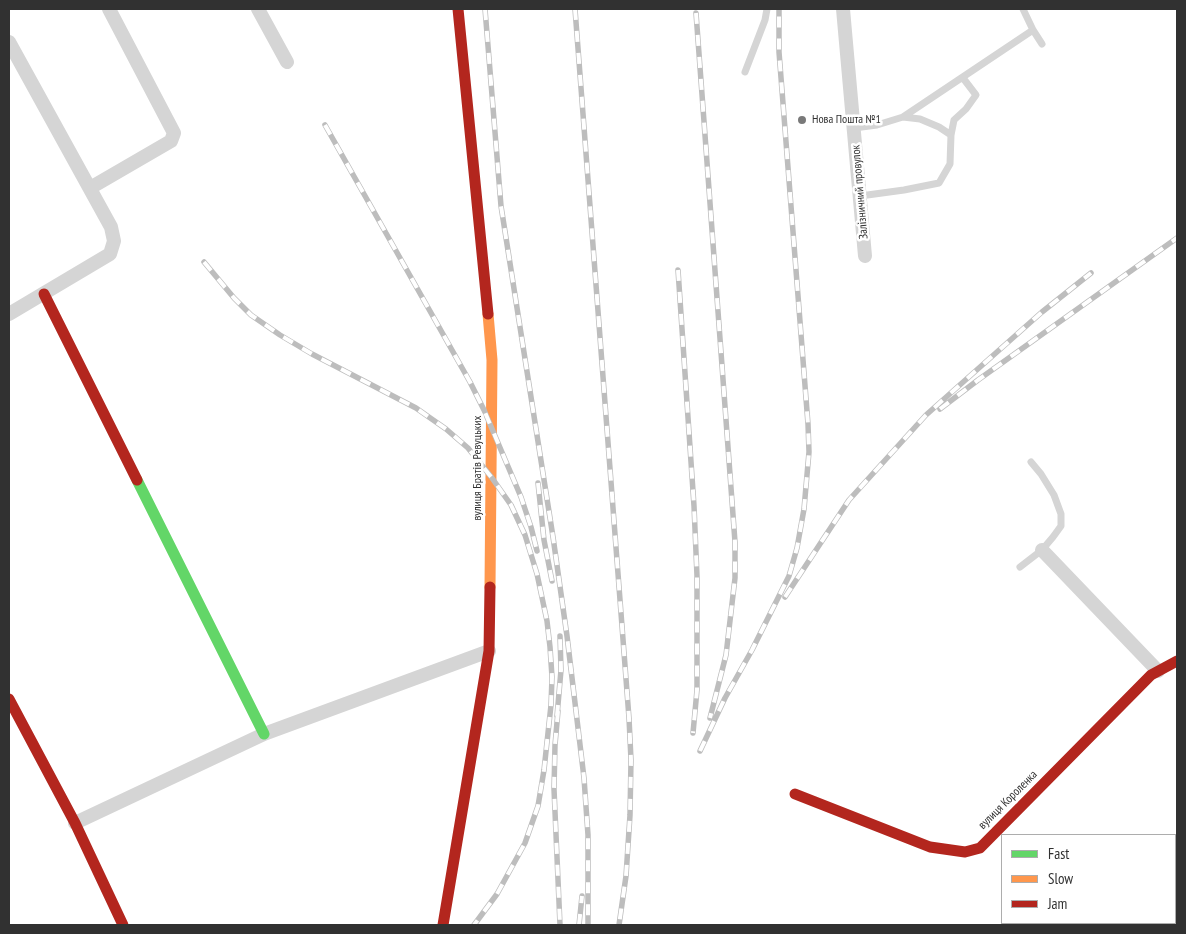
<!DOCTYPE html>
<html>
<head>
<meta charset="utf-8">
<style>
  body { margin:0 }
  #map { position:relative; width:1186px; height:934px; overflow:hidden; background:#fff; font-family:"PT Sans Narrow",sans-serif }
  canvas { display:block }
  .frame { position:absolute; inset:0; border:10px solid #313131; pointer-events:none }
  .legend { position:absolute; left:1001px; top:834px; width:175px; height:90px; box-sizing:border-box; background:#fff; border:1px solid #adadad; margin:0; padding:6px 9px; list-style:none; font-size:15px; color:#313131 }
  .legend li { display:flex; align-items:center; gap:10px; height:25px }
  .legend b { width:25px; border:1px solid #adadad }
</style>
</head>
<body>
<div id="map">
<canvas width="1186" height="934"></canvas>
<div class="frame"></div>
<ul class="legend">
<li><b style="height:6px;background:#63d668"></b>Fast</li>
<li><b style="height:6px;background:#ff974d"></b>Slow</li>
<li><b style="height:6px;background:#b3261e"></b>Jam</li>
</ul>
</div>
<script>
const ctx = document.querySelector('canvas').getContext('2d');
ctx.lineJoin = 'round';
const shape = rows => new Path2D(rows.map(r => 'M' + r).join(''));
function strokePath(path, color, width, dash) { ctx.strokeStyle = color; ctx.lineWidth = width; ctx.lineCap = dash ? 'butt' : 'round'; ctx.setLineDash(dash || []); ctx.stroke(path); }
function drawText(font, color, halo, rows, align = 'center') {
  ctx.font = font + ' "PT Sans Narrow",sans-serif'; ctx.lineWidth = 5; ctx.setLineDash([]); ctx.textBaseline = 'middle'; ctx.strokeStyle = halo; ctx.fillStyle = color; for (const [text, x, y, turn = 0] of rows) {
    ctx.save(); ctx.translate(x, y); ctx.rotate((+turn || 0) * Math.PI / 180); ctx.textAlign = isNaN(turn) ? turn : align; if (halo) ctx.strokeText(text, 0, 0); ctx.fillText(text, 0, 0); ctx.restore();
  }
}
strokePath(shape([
  [1023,9,1033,30,1042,44],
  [745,72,765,20,767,9],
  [854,128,877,125,903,117,1033,30],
  [951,135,954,120,966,109,976,95,963,78],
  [860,196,904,190,939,183,950,164,951,135,939,127,920,119,903,117],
  [1020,567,1042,550,1053,537,1061,526,1061,514,1054,495,1041,474,1031,462]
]), '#d5d5d5', 7);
strokePath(shape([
  [258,9,287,62],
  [843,9,865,256],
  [9,42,111,227,114,241,110,254,9,314],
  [90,188,171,141,174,133,109,9],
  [1042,550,1158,671],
  [75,823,264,734,489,651]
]), '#d5d5d5', 14);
strokePath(shape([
  [137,480,264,734]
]), '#63d668', 11);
strokePath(shape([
  [488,314,492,360,490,587]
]), '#ff974d', 11);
strokePath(shape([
  [458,9,488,314],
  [44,294,137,480],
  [9,699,75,823,123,925],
  [795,794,930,847,965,852,980,848,1151,675,1177,661],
  [443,925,489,651,490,587]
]), '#b3261e', 11);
const rail = shape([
  [485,9,501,206,553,537,567,636,584,778,588,835,588,925],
  [575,9,629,718,631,760,630,815,626,876,619,925],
  [696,13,735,542,735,578,726,655,710,718],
  [325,125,470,382,484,410,521,497,531,527,537,551],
  [204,262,234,298,251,315,280,335,312,354,416,408,446,429,468,448,492,478,511,505,525,535,537,574,547,621,550,647,552,677,551,705,544,770,538,806,525,843,497,894,474,925],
  [678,270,694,506,697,576,697,690,693,733],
  [940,409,978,380,1177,238],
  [538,483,544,540,552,581],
  [785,597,849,500,926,415,1042,312,1091,273],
  [558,711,555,745,554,789,560,925],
  [557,716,561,670,560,636],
  [700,751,725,698,752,650,789,576,797,548,804,509,809,452,808,424,779,52,779,9],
  [579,925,582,896]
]);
strokePath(rail, '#bdbdbd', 5.5);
strokePath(rail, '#fff', 4, [11]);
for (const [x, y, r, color] of [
  [802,120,5,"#797979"]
]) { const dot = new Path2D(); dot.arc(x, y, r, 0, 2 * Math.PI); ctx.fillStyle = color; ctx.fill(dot); strokePath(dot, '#fff', 2); }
drawText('12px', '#313131', '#fff', [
  ["Нова Пошта №1",812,120]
], 'left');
drawText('12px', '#313131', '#fff', [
  ["Залізничний провулок",860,192,-95],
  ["вулиця Братів Ревуцьких",478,468,-90],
  ["вулиця Короленка",1008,800,-45]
]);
</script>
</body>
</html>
